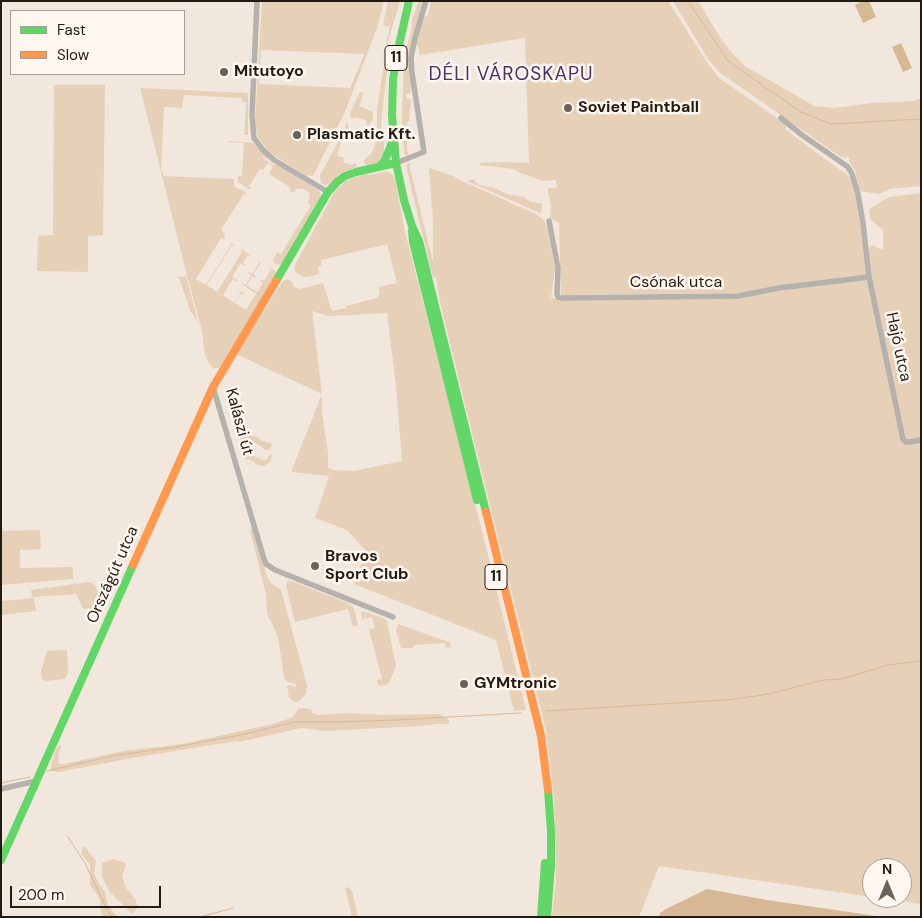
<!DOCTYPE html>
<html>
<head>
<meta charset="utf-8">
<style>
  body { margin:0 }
  #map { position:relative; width:922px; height:918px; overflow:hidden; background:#f2e7dc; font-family:"DM Sans",sans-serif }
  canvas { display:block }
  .frame { position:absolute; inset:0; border:2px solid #221b14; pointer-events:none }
  .legend { position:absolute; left:10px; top:10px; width:175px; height:65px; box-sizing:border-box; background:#fef7ef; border:1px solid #a69f97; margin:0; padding:6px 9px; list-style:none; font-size:15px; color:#221b14 }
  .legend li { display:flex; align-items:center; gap:10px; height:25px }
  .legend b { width:25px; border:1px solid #a69f97 }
  .north { position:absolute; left:862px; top:858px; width:50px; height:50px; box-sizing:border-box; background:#fef7ef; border:1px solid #a69f97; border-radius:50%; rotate:0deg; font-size:14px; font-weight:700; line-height:20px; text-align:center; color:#221b14 }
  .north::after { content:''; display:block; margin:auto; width:18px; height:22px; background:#6b625a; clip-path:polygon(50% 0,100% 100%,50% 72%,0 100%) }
  .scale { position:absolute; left:10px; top:886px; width:151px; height:22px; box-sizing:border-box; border:2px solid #221b14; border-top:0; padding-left:6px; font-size:15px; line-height:18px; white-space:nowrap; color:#221b14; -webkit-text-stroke:4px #fef7ef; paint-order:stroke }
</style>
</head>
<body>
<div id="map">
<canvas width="922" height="918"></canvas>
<div class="frame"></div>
<ul class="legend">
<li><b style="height:6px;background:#63d668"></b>Fast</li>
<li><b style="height:6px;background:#ff974d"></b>Slow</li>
</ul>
<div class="north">N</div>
<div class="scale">200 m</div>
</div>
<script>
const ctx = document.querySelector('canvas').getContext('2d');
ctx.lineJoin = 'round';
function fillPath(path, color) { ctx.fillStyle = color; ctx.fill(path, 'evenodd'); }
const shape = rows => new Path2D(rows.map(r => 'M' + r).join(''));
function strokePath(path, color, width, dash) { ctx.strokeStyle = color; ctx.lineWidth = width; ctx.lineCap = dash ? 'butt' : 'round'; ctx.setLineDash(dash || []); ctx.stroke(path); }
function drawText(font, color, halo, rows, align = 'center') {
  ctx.font = font + ' "DM Sans",sans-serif'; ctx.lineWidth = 5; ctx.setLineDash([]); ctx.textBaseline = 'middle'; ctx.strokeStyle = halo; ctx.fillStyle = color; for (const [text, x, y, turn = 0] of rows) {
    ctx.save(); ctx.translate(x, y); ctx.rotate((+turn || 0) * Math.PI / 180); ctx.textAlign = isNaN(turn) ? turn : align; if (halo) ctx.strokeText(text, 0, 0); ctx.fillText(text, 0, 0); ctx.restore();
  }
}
fillPath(shape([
  [262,1,384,1,377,28,345,112,313,176,305,175,270,153,258,137,255,122],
  [261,50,364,54,364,55,350,88,259,84],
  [388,1,400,1,381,65,390,27,383,25],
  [419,1,423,1,409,70,412,90,411,92,406,95,407,98,411,100,409,121,407,123,407,150,409,155,405,155,403,141,402,117,404,57,412,29,412,20],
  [431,1,668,1,706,61,719,78,787,125,785,129,814,151,853,179,867,251,872,245,883,250,883,230,870,219,869,209,889,197,921,193,921,904,881,898,902,898,902,868,872,868,872,897,659,866,639,917,552,917,556,879,554,800,546,730,466,409,440,302,436,276,433,278,406,166,407,164,409,163,411,164,410,168,433,262,433,221,429,168,453,176,462,181,505,200,511,203,534,213,544,220,547,227,555,270,551,298,740,297,868,276,744,293,561,295,559,223,550,218,551,205,547,188,557,188,556,180,543,181,521,173,514,169,480,165,480,163,502,162,529,163,525,38,419,55,419,48,416,45,418,35,424,17,428,15],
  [673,1,698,1,721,39,733,54,745,66,814,106,834,108,872,103,914,101,921,98,921,186,890,189,879,194,860,191,855,171,849,161,850,157,841,157,719,72,708,59],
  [389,53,381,123,384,140,384,156,379,163,368,165,365,164,364,160,371,154,380,134,378,132,377,128,377,111,379,96,383,70,387,56],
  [54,85,105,85,103,235,88,236,88,272,37,271,38,236,53,235],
  [141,88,247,93,248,95,248,135,240,135,244,135,246,102,242,102,242,98,184,95,182,108,164,107,161,169,161,171,163,172,163,176,234,179,234,186,245,192,247,195,247,196,244,194,221,230,224,233,225,239,221,238,196,279,206,285,231,245,229,243,233,244,235,247,232,245,207,285,217,292,242,252,240,250,243,250,250,255,251,257,248,255,243,263,246,265,245,266,240,264,232,277,238,280,237,282,233,279,223,295,234,303,241,293,237,291,243,292,244,295,241,294,235,303,246,310,256,294,242,284,242,283,246,285,251,276,249,273,249,272,252,274,259,263,257,260,261,263,253,274,256,276,255,278,252,276,247,286,257,292,263,283,260,280,261,279,264,281,271,270,268,268,271,268,275,271,277,274,221,366,218,368,214,368,211,366,205,355,202,331,187,276,141,91],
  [360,92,364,93,359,106,373,112,373,119,369,125,366,125,367,121,356,117,354,119,350,117,350,113],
  [347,122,348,124,348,128,342,140,337,156,344,158,343,162,352,165,355,162,357,167,345,171,338,175,331,183,325,185,321,183,320,175,343,133],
  [228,141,253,143,267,157,268,160,263,156,262,157,264,159,274,165,279,165,318,190,320,193,321,197,283,264,281,265,274,263,273,260,277,252,281,254,311,205,308,203,310,197,309,193,306,190,303,189,297,189,293,193,290,191,291,188,269,174,273,166,268,163,263,170,260,169,249,186,252,188,249,189,238,182,238,176,242,176,244,143,226,142],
  [386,171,393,175,395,179,405,232,482,531,526,710,514,711,496,640,354,584,366,551,347,530,315,518,329,476,291,472,322,394,236,354,283,281,287,279,291,281,294,287,300,289,323,283,332,311,346,308,346,306,377,298,380,293,378,287,397,283,387,244,321,260,321,266,318,267,319,274,308,277,303,277,296,272,294,269,295,265,334,193,344,182,353,178,366,174,370,175],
  [312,311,329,316,387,313,396,385,402,461,354,471,333,470,328,468,328,453,322,412,322,394],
  [473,179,478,185,495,188,507,194,524,197,531,202,542,204,542,210,540,213,467,181],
  [186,276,198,322,190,310,180,280,178,277],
  [244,435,250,435,257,437,262,441,271,443,272,445,269,450,265,450,258,444,251,444,247,452,243,452,241,451,238,443,241,438],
  [271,454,272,456,271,461,264,466,258,465,250,460,244,459,244,457,246,456,253,455,260,459,265,460],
  [252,529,254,529,267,577,271,583,281,590,307,685,306,694,298,702,294,702,289,697,287,686,290,685,294,687,296,686,296,684,288,682,284,677,278,637,267,613,266,594,250,530],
  [40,530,41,549,20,550,20,568,73,567,73,579,1,585,1,531],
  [289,580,350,604,354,608,358,625,353,627,348,609,295,622,286,585,287,582],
  [89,582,92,583,96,587,98,593,92,608,83,609,76,594,32,597,31,590],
  [34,598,36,611,1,615,1,601],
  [362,611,385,619,387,621,396,666,389,683,386,685,380,686,378,685,377,680,382,679,369,630,375,628,372,617,362,619,361,613],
  [398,624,451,643,451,647,446,648,445,643,414,645,413,648,401,648,396,630],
  [67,650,68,672,65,679,46,681,42,679,41,671,47,651],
  [299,708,310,709,313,713,318,715,345,713,384,715,440,714,448,719,449,721,449,723,446,724,438,724,421,726,327,731,301,728,239,742,237,741,138,757,59,772,51,771,51,766,56,749,59,745,61,746,61,748,58,756,59,764,64,764,123,751,182,744,273,724,293,717],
  [83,847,85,847,96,861,94,873,99,884,105,892,108,906,118,917,102,917,100,905,100,899,90,885,90,865,81,854],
  [114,859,126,863,125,868,122,876,126,888,135,899,138,907,132,914,109,891,102,876,102,863],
  [348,887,352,891,358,917,352,917,345,888]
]), '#e6d0b8');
fillPath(shape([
  [862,1,869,1,876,17,863,23,855,5],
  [901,43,912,68,903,72,892,47],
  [707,889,767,900,883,917,659,917,660,913,668,908]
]), '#d7b895');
strokePath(shape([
  [688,1,728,61,801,112,831,124,921,119],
  [546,711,727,700,769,694,823,680,842,679,888,665,921,661],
  [47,771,117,755,170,748,245,734,294,722,338,722,396,720,521,713],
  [1,783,30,777],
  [68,837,86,865,107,910,112,917],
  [200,917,233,908]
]), '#d7b895', 1);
strokePath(shape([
  [257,1,252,115,254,138,263,150,274,160,328,192],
  [781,118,802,135,848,167,852,174,858,194,863,223,869,277,903,439,906,442,909,442,921,440],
  [396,163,424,152,412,73,411,58,415,38,426,1],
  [549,221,558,268,557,294,558,297,561,298,738,296,779,288,869,277],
  [213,387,264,559,266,564,275,570,393,617],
  [1,789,36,781]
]), '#b5b1ad', 5.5);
strokePath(shape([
  [409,1,397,54,393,80,392,115,396,163,404,200,412,226,419,241,486,512],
  [379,167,385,160,393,140],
  [412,231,413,242,477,500],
  [276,281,328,192,338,181,345,176,356,172,396,163],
  [1,860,133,565],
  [541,917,545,863],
  [547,917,551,865,551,831,548,790]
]), '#63d668', 8);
strokePath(shape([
  [486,512,541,736,548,790],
  [133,565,213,387,276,281]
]), '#ff974d', 8);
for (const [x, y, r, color] of [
  [224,72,5,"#6b625a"],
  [568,108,5,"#6b625a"],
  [297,135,5,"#6b625a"],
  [315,566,5,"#6b625a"],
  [464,684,5,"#6b625a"]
]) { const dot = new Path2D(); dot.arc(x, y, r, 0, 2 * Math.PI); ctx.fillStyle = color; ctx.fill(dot); strokePath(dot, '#fef7ef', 2); }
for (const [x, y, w] of [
  [396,58,22],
  [496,577,22]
]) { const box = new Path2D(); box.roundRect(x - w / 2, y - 12.5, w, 25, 4); ctx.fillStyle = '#fef7ef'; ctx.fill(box); strokePath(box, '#221b14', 1); }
drawText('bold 15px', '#221b14', null, [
  ["11",396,58],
  ["11",496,577]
]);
drawText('bold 16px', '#221b14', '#fef7ef', [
  ["Mitutoyo",234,72],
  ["Soviet Paintball",578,108],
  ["Plasmatic Kft.",307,135],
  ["Bravos",325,557],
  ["Sport Club",325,575],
  ["GYMtronic",474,684]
], 'left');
drawText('16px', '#221b14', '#fef7ef', [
  ["Csónak utca",676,283],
  ["Hajó utca",898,347,78],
  ["Kalászi út",239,422,75],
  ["Országút utca",113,575,-66]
]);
ctx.letterSpacing = '1px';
drawText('19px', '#4c2f69', '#fef7ef', [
  ["DÉLI VÁROSKAPU",511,75]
]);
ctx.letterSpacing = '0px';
</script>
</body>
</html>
